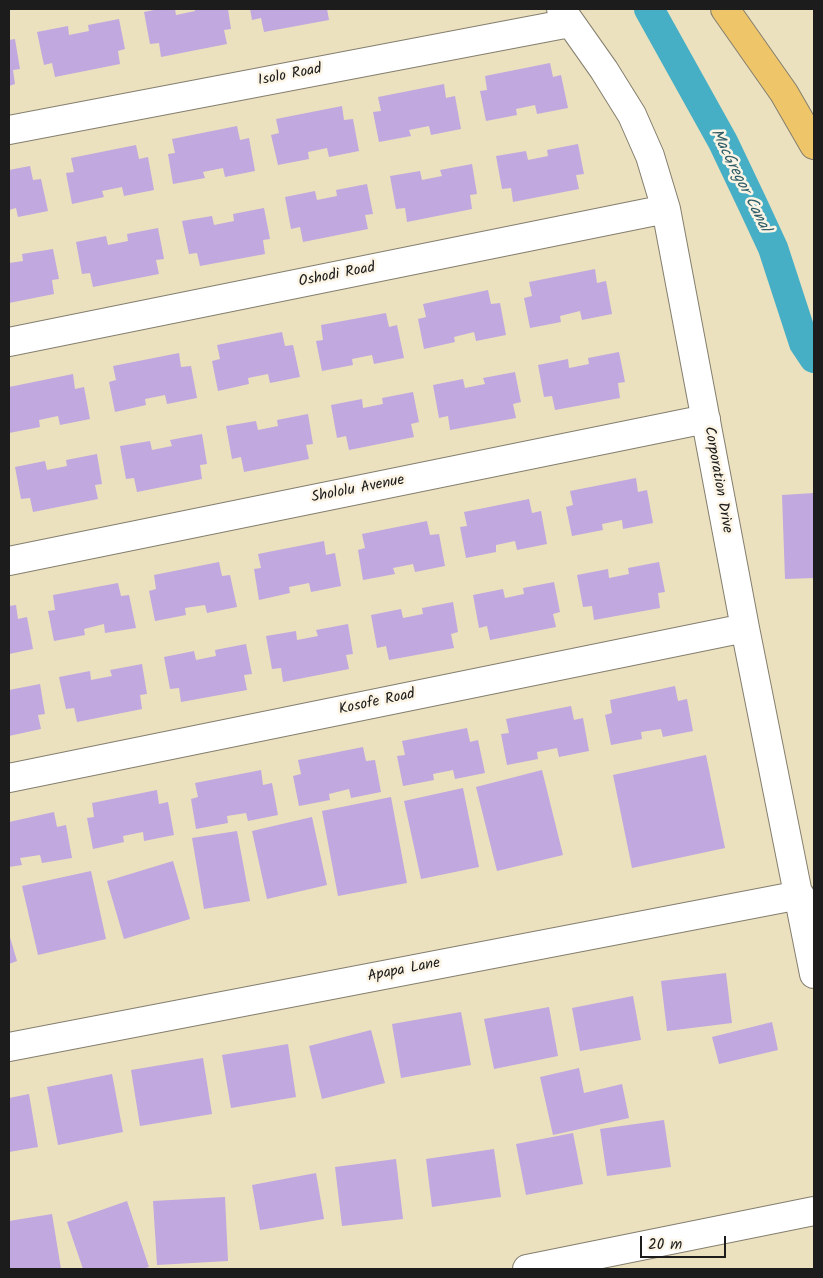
<!DOCTYPE html>
<html>
<head>
<meta charset="utf-8">
<style>
  body { margin:0 }
  #map { position:relative; width:823px; height:1278px; overflow:hidden; background:#ebe1bf; font-family:Kalam,sans-serif }
  canvas { display:block }
  .frame { position:absolute; inset:0; border:10px solid #1c1c1c; pointer-events:none }
  .scale { position:absolute; left:640px; top:1236px; width:86px; height:22px; box-sizing:border-box; border:2px solid #1c1c1c; border-top:0; padding-left:6px; font-size:15px; line-height:18px; white-space:nowrap; color:#1c1c1c; -webkit-text-stroke:4px #fcf5e5; paint-order:stroke }
</style>
</head>
<body>
<div id="map">
<canvas width="823" height="1278"></canvas>
<div class="frame"></div>
<div class="scale">20 m</div>
</div>
<script>
const ctx = document.querySelector('canvas').getContext('2d');
ctx.lineJoin = 'round';
const shape = rows => new Path2D(rows.map(r => 'M' + r).join(''));
function strokePath(path, color, width, dash) { ctx.strokeStyle = color; ctx.lineWidth = width; ctx.lineCap = dash ? 'butt' : 'round'; ctx.setLineDash(dash || []); ctx.stroke(path); }
function fillPath(path, color) { ctx.fillStyle = color; ctx.fill(path, 'evenodd'); }
function drawText(font, color, halo, rows, align = 'center') {
  ctx.font = font + ' Kalam,sans-serif'; ctx.lineWidth = 5; ctx.setLineDash([]); ctx.textBaseline = 'middle'; ctx.strokeStyle = halo; ctx.fillStyle = color; for (const [text, x, y, turn = 0] of rows) {
    ctx.save(); ctx.translate(x, y); ctx.rotate((+turn || 0) * Math.PI / 180); ctx.textAlign = isNaN(turn) ? turn : align; if (halo) ctx.strokeText(text, 0, 0); ctx.fillText(text, 0, 0); ctx.restore();
  }
}
strokePath(shape([
  [649,9,723,142,753,205,773,248,804,343,814,358]
]), '#46afc5', 30);
fillPath(shape([
  [159,9,175,9,176,15,195,11,195,9,228,9,231,29,224,30,227,44,161,57,159,43,150,44,144,12],
  [250,9,327,9,329,20,264,32,261,18,252,20],
  [119,19,125,49,118,51,120,64,55,77,52,63,44,65,37,32,68,26,69,35,89,31,88,25],
  [15,39,20,69,13,70,15,84,9,86,9,40],
  [550,63,553,77,561,75,568,108,537,114,535,105,516,109,517,115,486,121,480,91,487,90,485,76],
  [444,84,446,98,455,96,461,129,431,135,429,126,409,130,411,136,379,142,373,112,381,111,378,97],
  [342,106,344,120,353,119,359,151,329,157,327,148,308,152,309,159,278,165,271,135,279,133,276,119],
  [237,126,240,140,249,138,255,171,225,177,223,168,203,172,205,178,173,184,168,154,175,153,172,139],
  [578,144,584,174,576,175,579,189,513,202,511,188,502,189,496,156,526,151,528,160,548,156,547,150],
  [136,145,139,159,148,157,154,190,124,196,122,187,102,191,104,197,72,204,66,173,74,172,71,158],
  [472,164,477,194,470,195,472,209,407,222,405,208,396,209,390,176,420,171,422,180,442,176,440,170],
  [30,166,33,180,41,179,48,211,18,217,16,208,9,210,9,170],
  [367,184,373,214,365,215,368,229,303,242,300,227,291,229,285,197,315,191,317,200,337,196,336,190],
  [264,208,270,239,263,240,265,254,200,266,197,253,189,254,182,221,212,216,214,225,234,221,233,214],
  [158,228,164,259,156,260,159,274,93,287,90,273,82,274,76,242,106,236,108,245,128,241,127,234],
  [53,249,59,279,52,280,54,294,9,303,9,263,23,261,22,254],
  [595,269,597,283,606,281,612,314,582,320,580,311,560,316,561,322,530,328,524,298,532,296,529,282],
  [488,290,491,304,500,303,506,335,476,341,474,332,454,337,455,342,424,349,418,319,426,317,423,304],
  [386,313,389,327,397,325,404,358,374,364,372,355,352,359,353,365,322,371,316,341,323,340,321,325],
  [282,332,285,346,293,345,300,377,270,383,268,374,248,378,249,384,218,391,212,361,220,359,217,345],
  [619,352,625,382,618,383,620,398,555,410,552,396,544,397,538,365,568,359,569,368,589,364,588,358],
  [179,353,181,367,191,366,197,398,167,404,165,395,145,399,146,405,115,412,109,382,116,380,113,366],
  [515,372,521,402,513,404,516,418,450,430,448,416,439,418,433,385,463,379,465,388,485,384,483,378],
  [73,374,75,389,84,387,90,419,60,425,58,416,39,420,40,427,9,433,9,387],
  [413,392,419,422,411,424,414,437,349,450,346,436,337,438,331,405,362,399,363,408,383,404,382,398],
  [308,414,313,444,306,445,309,459,244,472,241,457,232,459,226,426,256,421,258,430,278,426,277,420],
  [202,434,207,464,200,465,202,479,137,492,134,478,126,479,120,446,150,441,152,450,172,446,170,440],
  [97,454,102,484,95,485,98,499,33,512,30,498,21,499,15,467,45,461,47,470,67,466,66,460],
  [636,478,638,492,647,490,653,523,623,529,622,520,602,524,603,530,572,536,566,507,573,505,570,491],
  [814,493,814,578,785,579,782,495],
  [529,499,532,513,541,511,547,544,517,550,515,541,496,545,496,552,466,558,460,527,467,526,464,512],
  [427,521,430,535,439,534,445,566,415,572,413,564,393,568,395,574,363,580,358,550,365,548,362,534],
  [324,541,326,555,335,553,341,586,311,592,309,583,289,587,290,593,259,600,254,569,261,568,258,554],
  [219,562,222,576,230,575,237,607,207,613,205,605,185,608,186,615,155,621,149,591,156,589,154,575],
  [659,562,665,592,658,593,660,608,594,620,592,606,583,607,577,575,608,569,609,578,629,574,628,568],
  [554,582,560,612,553,614,556,627,490,640,487,626,479,628,473,595,503,589,505,598,524,594,523,588],
  [118,583,121,596,129,595,136,628,105,633,104,624,84,629,85,635,54,641,48,611,55,610,53,595],
  [453,602,458,632,451,634,454,648,389,660,386,646,377,648,371,615,401,609,403,618,423,614,422,608],
  [16,605,18,619,27,617,33,649,9,654,9,606],
  [348,624,353,654,346,655,349,669,283,682,281,668,272,669,266,636,296,631,297,640,318,636,316,630],
  [246,644,252,674,244,675,247,690,181,702,179,688,170,689,164,657,194,651,196,660,216,656,215,650],
  [142,664,147,694,140,695,142,709,77,722,74,708,66,709,59,677,90,671,91,680,112,676,110,670],
  [40,684,45,714,38,715,41,729,9,736,9,690],
  [675,686,678,701,687,699,693,731,663,737,661,729,641,732,642,739,611,745,605,715,612,713,610,700],
  [571,706,574,720,583,718,589,751,559,757,557,748,537,752,538,759,507,765,501,734,509,733,506,719],
  [467,728,470,742,478,740,485,773,455,779,453,770,433,774,434,780,403,786,397,756,405,755,402,741],
  [363,747,366,761,375,760,381,792,351,798,349,789,329,794,330,800,299,806,293,776,301,774,298,760],
  [706,755,725,848,632,868,613,775],
  [261,770,263,785,272,783,278,815,248,821,246,813,227,816,228,823,196,829,191,799,198,797,195,783],
  [542,770,563,855,497,871,476,787],
  [463,788,479,867,421,879,404,801],
  [157,790,159,804,168,802,174,835,144,841,143,832,123,836,124,842,93,849,87,818,94,817,92,803],
  [391,797,407,883,338,896,322,811],
  [54,812,57,827,66,825,72,858,42,863,40,855,20,858,22,865,9,867,9,822],
  [312,817,327,885,267,899,252,831],
  [237,831,250,901,204,909,192,838],
  [173,861,190,919,124,939,107,881],
  [91,871,106,939,38,955,22,886],
  [9,934,17,961,9,964],
  [726,973,732,1023,667,1031,661,981],
  [633,996,641,1040,580,1051,572,1008],
  [549,1007,558,1056,494,1069,484,1019],
  [461,1012,471,1065,401,1078,392,1024],
  [772,1022,778,1050,719,1064,712,1037],
  [371,1030,385,1083,322,1099,309,1046],
  [288,1044,296,1097,231,1108,222,1055],
  [203,1058,212,1114,140,1126,131,1070],
  [579,1068,584,1093,622,1084,629,1118,553,1135,540,1077],
  [112,1074,123,1132,58,1145,47,1087],
  [29,1094,38,1147,9,1152,9,1098],
  [664,1120,671,1167,607,1176,600,1129],
  [573,1133,583,1184,526,1195,516,1144],
  [494,1149,501,1197,432,1207,426,1159],
  [396,1159,403,1219,342,1226,335,1167],
  [316,1173,324,1219,260,1230,252,1185],
  [225,1197,228,1261,157,1265,153,1201],
  [127,1201,149,1267,142,1269,83,1269,67,1222],
  [52,1214,61,1269,9,1269,9,1221]
]), '#c1a8de');
const minor = shape([
  [561,9,604,70,632,115,650,156,666,209,745,628,814,974],
  [9,130,570,23],
  [9,342,666,209],
  [9,561,706,419],
  [9,778,745,628],
  [9,1047,800,895],
  [527,1269,814,1211]
]);
const highway = shape([
  [725,9,784,93,814,145]
]);
strokePath(minor, '#847e6e', 30);
strokePath(highway, '#847e6e', 30);
strokePath(minor, '#fff', 28);
strokePath(highway, '#eec569', 28);
drawText('15px', '#1c1c1c', '#fcf5e5', [
  ["Isolo Road",290,76,-11],
  ["Oshodi Road",337,276,-11],
  ["Corporation Drive",717,480,80],
  ["Shololu Avenue",358,490,-11],
  ["Kosofe Road",377,703,-12],
  ["Apapa Lane",404,971,-11]
]);
drawText('italic 16px', '#2f5e68', '#fcf5e5', [
  ["MacGregor Canal",739,181,63]
]);
</script>
</body>
</html>
